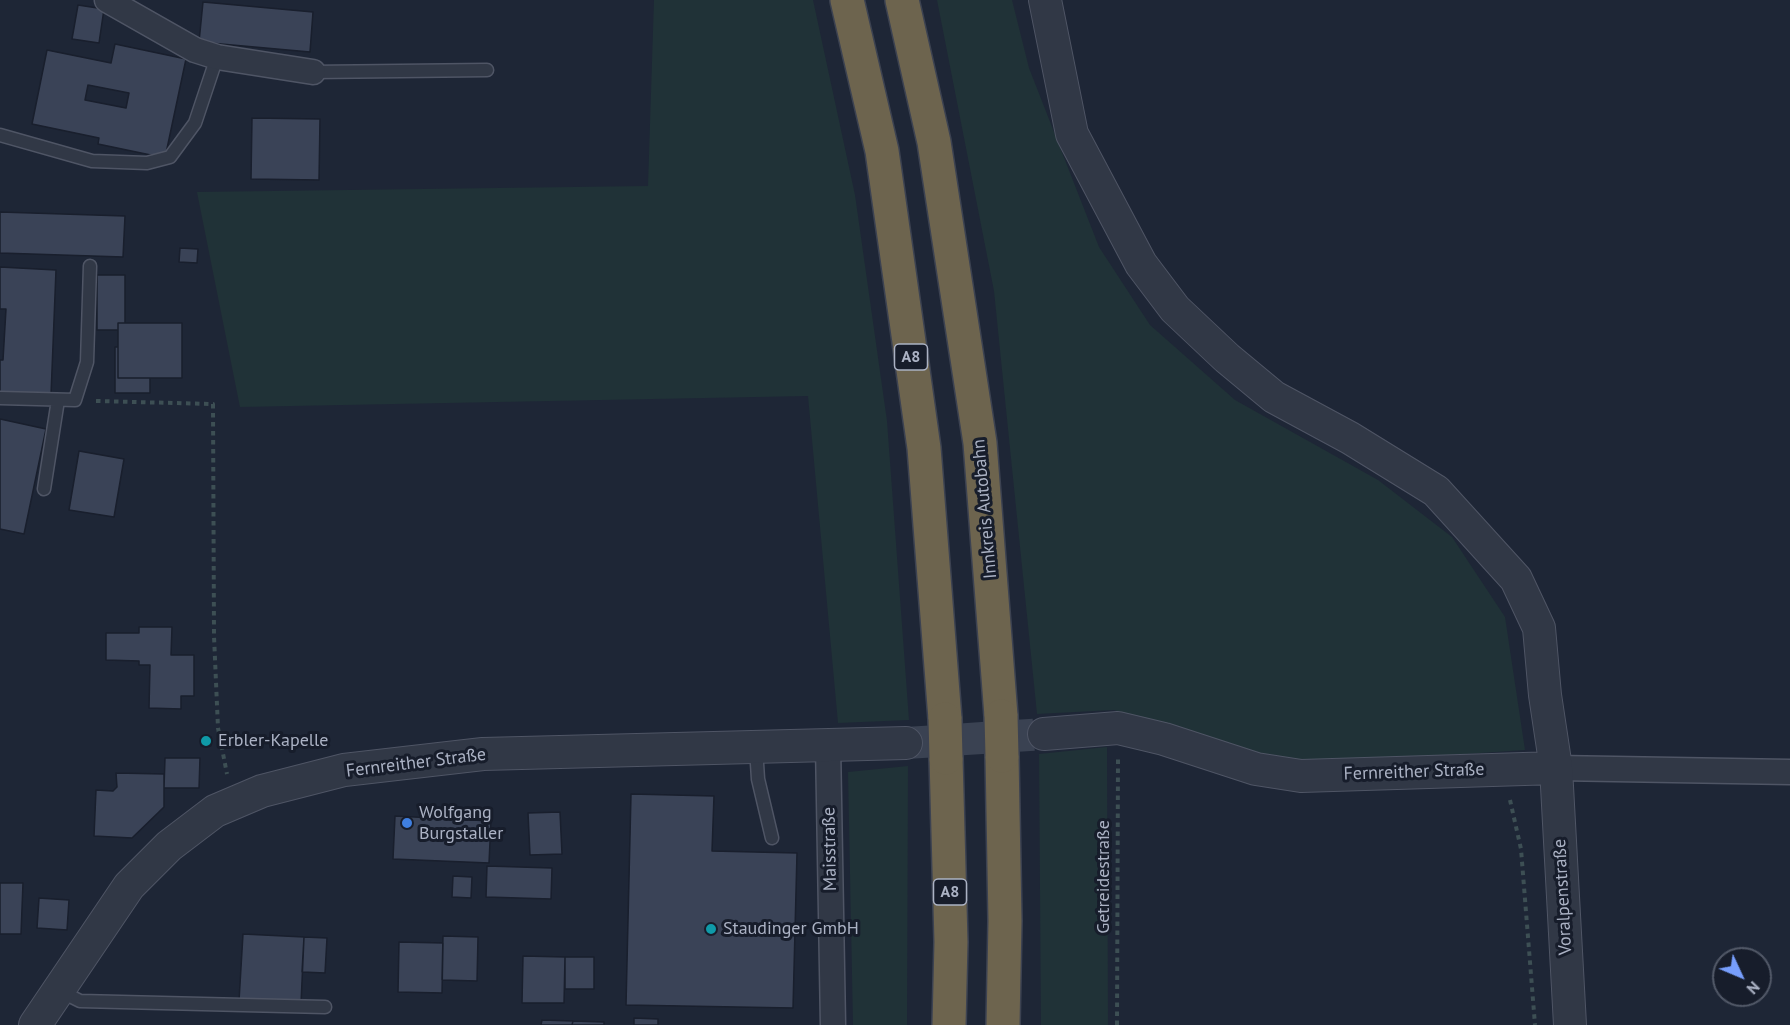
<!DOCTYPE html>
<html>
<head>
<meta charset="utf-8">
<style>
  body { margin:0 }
  #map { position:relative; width:1790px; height:1025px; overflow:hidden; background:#1e2636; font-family:"PT Sans",sans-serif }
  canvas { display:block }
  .north { position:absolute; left:1712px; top:947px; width:60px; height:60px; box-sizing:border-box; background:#171d2b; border:2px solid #525968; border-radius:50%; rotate:134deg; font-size:16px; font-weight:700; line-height:24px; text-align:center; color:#abb2c4 }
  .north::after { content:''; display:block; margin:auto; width:21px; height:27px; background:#779efc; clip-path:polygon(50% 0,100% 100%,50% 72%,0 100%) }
</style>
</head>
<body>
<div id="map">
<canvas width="1790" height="1025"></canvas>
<div class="north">N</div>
</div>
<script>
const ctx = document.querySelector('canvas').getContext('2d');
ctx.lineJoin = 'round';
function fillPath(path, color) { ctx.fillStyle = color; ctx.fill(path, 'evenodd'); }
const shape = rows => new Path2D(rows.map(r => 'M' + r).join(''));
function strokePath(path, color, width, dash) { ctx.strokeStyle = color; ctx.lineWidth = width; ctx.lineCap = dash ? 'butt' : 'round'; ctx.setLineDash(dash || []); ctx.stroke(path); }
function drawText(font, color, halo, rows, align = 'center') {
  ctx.font = font + ' "PT Sans",sans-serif'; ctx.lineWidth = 6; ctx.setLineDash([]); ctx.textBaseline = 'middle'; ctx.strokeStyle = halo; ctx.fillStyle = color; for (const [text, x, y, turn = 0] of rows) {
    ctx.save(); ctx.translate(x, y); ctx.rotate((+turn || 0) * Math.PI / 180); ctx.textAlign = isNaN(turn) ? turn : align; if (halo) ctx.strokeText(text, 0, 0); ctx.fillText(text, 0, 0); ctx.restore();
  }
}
fillPath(shape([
  [654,0,813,0,855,195,887,421,909,720,838,723,808,396,240,407,197,192,648,186],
  [937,0,1012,0,1029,68,1099,247,1150,325,1235,400,1378,480,1452,537,1505,617,1525,750,1301,765,1114,710,1037,714,994,291],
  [1107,747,1108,1025,1041,1025,1039,754],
  [908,766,907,1025,853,1025,848,772]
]), '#203237');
const building = shape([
  [203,2,313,12,310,52,199,42,203,2],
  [78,5,104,9,99,43,72,39,78,5],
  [115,44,186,59,165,158,98,144,99,138,32,124,47,50,111,63,115,44],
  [88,85,129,93,126,108,85,100,88,85],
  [252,118,320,119,319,180,251,179,252,118],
  [0,212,125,216,123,257,0,253,0,212],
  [180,248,198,249,197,263,179,262,180,248],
  [0,267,56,270,51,395,0,393,0,360,3,360,6,309,0,309,0,267],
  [97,275,125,275,125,323,118,323,118,330,97,330,97,275],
  [118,323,182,323,182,378,118,378,118,323],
  [115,347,118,347,118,378,150,378,150,393,115,393,115,347],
  [0,419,46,429,24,534,0,529,0,419],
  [79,451,124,459,114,517,69,510,79,451],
  [139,627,172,627,171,655,194,655,194,696,181,696,181,709,149,708,150,665,139,665,139,661,106,660,106,633,139,633,139,627],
  [202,736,211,737,211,746,201,746,202,736],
  [165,758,200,758,199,788,164,788,165,758],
  [116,773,164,774,164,807,132,838,94,836,96,790,113,791,117,787,116,773],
  [631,794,714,796,712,851,797,853,793,1008,626,1005,631,794],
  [560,812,562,854,530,855,528,813,560,812],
  [395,816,491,821,489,863,393,859,395,816],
  [487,866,552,868,551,899,486,897,487,866],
  [453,876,472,877,471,898,452,897,453,876],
  [0,883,23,883,21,934,0,934,0,883],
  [39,898,69,900,67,930,37,928,39,898],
  [243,934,304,937,301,1004,239,1001,243,934],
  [443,936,478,937,477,981,442,980,443,936],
  [304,937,327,938,325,973,302,972,304,937],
  [399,942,443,943,442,993,398,992,399,942],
  [523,956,565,957,564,1003,522,1003,523,956],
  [565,957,594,957,594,989,565,989,565,957],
  [634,1018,658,1019,658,1025,634,1025,634,1018],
  [542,1020,573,1021,572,1025,541,1025,542,1020],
  [573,1021,604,1022,604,1025,572,1025,573,1021]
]);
fillPath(building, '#3a4357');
strokePath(building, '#191f2d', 1.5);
strokePath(shape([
  [906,743,1044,734]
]), '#3a4252', 32, [32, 16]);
const service = shape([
  [313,72,487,70],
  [0,135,92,161,147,163,170,157,195,123,217,57],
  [0,398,75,400,87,362,90,266],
  [44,489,58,400],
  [756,748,758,779,772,838],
  [60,991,80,1001,325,1007]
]);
const minor = shape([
  [107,0,195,50,217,57,313,72],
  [828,744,833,1025],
  [1556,768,1790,772]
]);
const tertiary = shape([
  [1045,0,1072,134,1141,264,1175,309,1227,358,1274,397,1350,438,1436,491,1516,579,1539,628,1545,695,1556,768,1570,1025],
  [1044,734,1118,728,1164,739,1256,769,1301,776,1556,768],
  [35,1025,129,886,169,846,215,811,262,791,344,770,483,754,906,743]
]);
const motorway = shape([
  [847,0,882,151,924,448,945,719],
  [902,0,934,142,980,443,1001,716],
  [1002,756,1005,921,1003,1025],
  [946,758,951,942,949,1025]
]);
strokePath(service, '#4f5565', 15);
strokePath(minor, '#4f5565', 27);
strokePath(tertiary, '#4f5565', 34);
strokePath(motorway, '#3c4251', 36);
strokePath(shape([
  [96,401,213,404,214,636,218,728,227,774],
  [1510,800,1521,849,1535,1025],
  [1117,1025,1118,759]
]), '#3d4f54', 4, [4.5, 4.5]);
strokePath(service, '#313846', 12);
strokePath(minor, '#313846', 24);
strokePath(tertiary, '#313846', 32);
strokePath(motorway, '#6d644e', 33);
const motorwayBridge = shape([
  [1001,716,1002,756],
  [945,719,946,758]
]);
strokePath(motorwayBridge, '#3c4251', 36, []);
strokePath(motorwayBridge, '#6d644e', 33);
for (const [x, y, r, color] of [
  [206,741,6,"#0f9aa8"],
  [407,823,6,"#3f7fe0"],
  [711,929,6,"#0f9aa8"]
]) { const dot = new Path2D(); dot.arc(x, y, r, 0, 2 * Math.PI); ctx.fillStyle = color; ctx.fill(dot); strokePath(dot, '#171d2b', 2); }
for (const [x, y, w] of [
  [911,357,33],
  [950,892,33]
]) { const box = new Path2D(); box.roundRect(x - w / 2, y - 13, w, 26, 4.5); ctx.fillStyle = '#171d2b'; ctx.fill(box); strokePath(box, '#abb2c4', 1.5); }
drawText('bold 16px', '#abb2c4', null, [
  ["A8",911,357],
  ["A8",950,892]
]);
drawText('18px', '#abb2c4', '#171d2b', [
  ["Innkreis Autobahn",985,509,-95],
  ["Fernreither Straße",416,763,-7],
  ["Fernreither Straße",1414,772,-2],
  ["Maisstraße",830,849,-91],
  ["Getreidestraße",1104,877,-90],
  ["Voralpenstraße",1563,897,-93]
]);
drawText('18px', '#abb2c4', '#171d2b', [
  ["Erbler-Kapelle",218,741],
  ["Wolfgang",419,813],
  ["Burgstaller",419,834],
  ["Staudinger GmbH",723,929]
], 'left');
</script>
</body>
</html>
